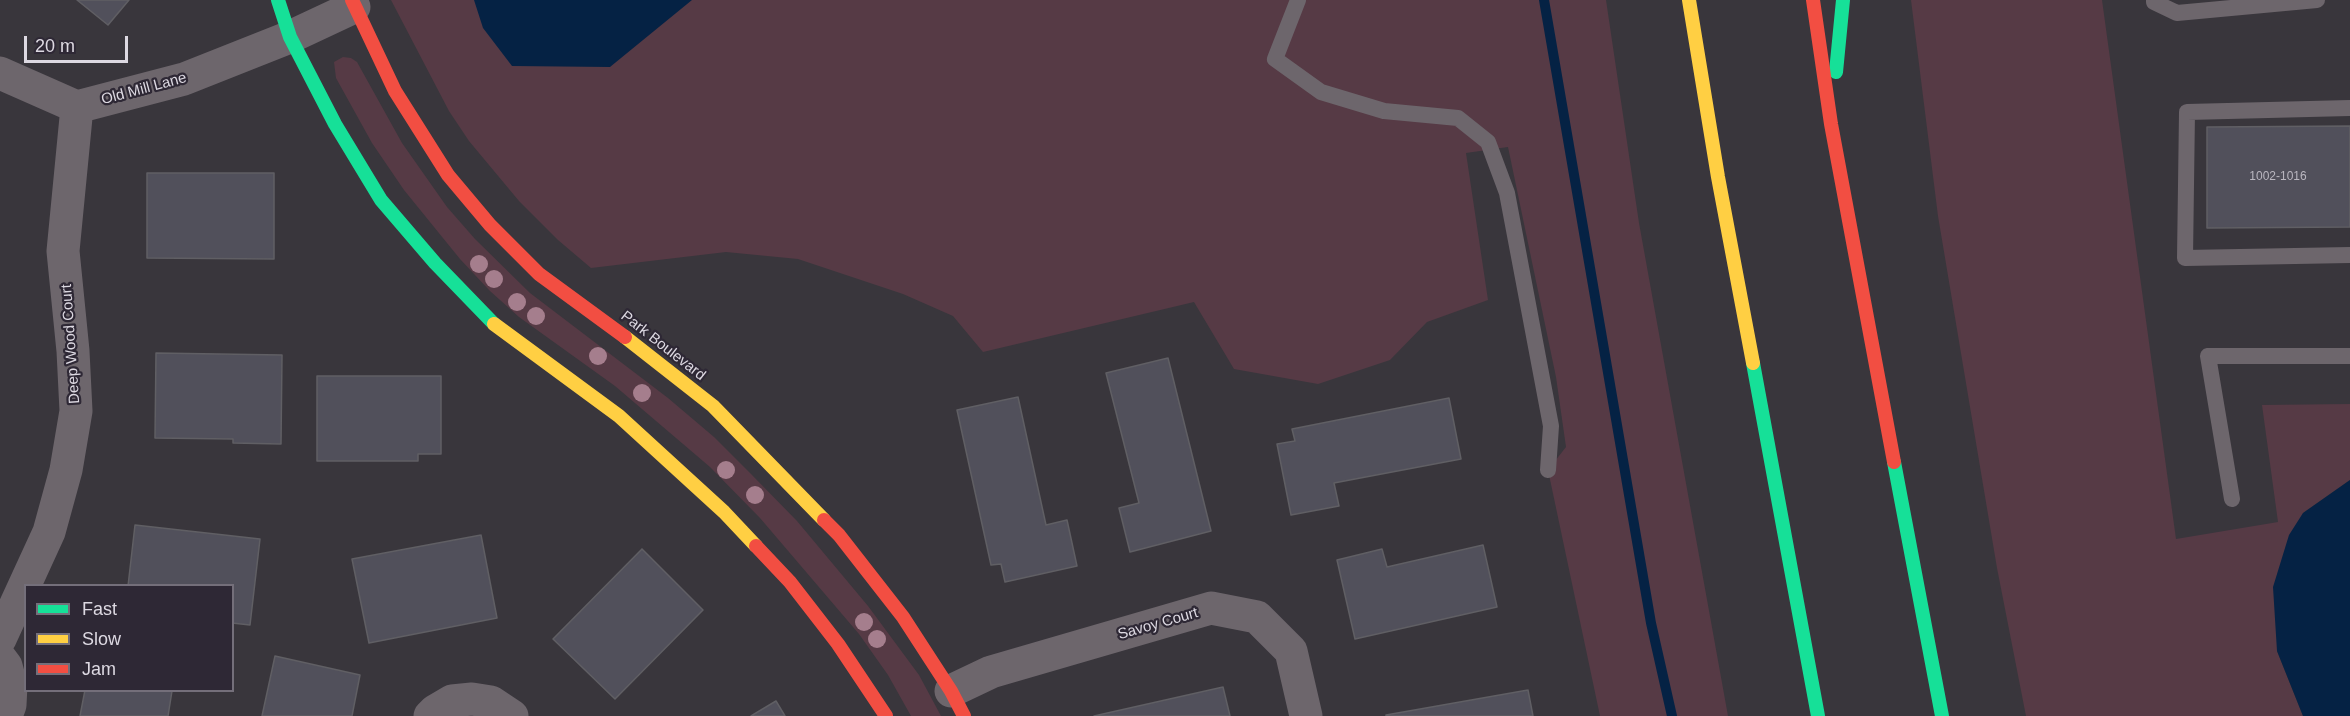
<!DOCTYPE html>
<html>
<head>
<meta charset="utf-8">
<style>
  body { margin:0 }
  #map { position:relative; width:2350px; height:716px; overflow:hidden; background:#39363c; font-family:Helvetica,sans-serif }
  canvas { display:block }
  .legend { position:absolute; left:24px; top:584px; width:210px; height:108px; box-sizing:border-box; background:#2e2835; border:2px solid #746f7a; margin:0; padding:8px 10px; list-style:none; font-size:18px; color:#ddd9e2 }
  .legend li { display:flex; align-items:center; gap:12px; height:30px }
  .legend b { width:30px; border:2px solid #746f7a }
  .scale { position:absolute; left:24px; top:36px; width:104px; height:27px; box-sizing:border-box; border:3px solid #ddd9e2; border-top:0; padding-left:8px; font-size:18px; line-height:21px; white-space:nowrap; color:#ddd9e2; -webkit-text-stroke:4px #2e2835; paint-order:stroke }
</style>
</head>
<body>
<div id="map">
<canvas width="2350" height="716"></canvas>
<ul class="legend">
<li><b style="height:8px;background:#16e098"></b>Fast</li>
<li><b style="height:8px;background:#ffcf43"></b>Slow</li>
<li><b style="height:8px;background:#f24e42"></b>Jam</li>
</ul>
<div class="scale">20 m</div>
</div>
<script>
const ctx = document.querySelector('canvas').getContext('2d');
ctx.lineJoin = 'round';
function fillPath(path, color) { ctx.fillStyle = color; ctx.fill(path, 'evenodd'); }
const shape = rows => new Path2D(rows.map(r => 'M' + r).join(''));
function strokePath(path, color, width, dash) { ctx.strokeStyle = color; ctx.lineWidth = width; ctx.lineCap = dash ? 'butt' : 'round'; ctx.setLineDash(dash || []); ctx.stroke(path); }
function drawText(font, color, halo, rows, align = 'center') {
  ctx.font = font + ' Helvetica,sans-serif'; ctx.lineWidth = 4.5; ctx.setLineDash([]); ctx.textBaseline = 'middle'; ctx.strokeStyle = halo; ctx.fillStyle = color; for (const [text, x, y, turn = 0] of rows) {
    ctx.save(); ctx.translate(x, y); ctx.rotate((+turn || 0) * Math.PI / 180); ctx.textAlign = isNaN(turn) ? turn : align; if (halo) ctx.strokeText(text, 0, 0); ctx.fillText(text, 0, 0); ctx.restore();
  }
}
fillPath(shape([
  [391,0,1606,0,1639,223,1728,716,1600,716,1548,470,1566,447,1556,377,1508,147,1466,153,1488,300,1427,322,1390,360,1318,384,1234,369,1194,302,983,352,953,316,903,294,798,259,726,252,591,268,558,240,519,201,469,141,449,111],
  [1911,0,2102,0,2176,539,2278,522,2262,405,2350,404,2350,480,2303,513,2277,651,2303,716,2026,716,1997,568,1938,216],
  [343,57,351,58,357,62,402,143,447,207,475,239,530,293,668,398,714,437,752,475,797,521,868,606,919,675,941,716,911,716,888,675,859,634,760,518,710,467,615,386,519,317,490,291,460,259,404,190,372,143,336,78,334,62]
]), '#563a45');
fillPath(shape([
  [474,0,692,0,610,67,512,66,483,28],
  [2350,480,2350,716,2303,716,2277,651,2273,587,2289,535,2303,513]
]), '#052244');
strokePath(shape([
  [1544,0,1651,623,1672,716]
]), '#052244', 10);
const building = shape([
  [77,0,129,0,108,25,77,0],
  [2350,126,2350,227,2207,228,2207,127,2350,126],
  [147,173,274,173,274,259,147,258,147,173],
  [156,353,282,355,281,444,233,443,233,439,155,438,156,353],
  [1168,358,1211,531,1130,552,1119,508,1139,503,1106,373,1168,358],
  [317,376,441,376,441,454,418,454,418,461,317,461,317,376],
  [1018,397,1046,525,1067,520,1077,566,1005,582,1001,564,991,565,957,410,1018,397],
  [1449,398,1461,459,1334,483,1339,506,1291,515,1277,444,1295,441,1292,429,1449,398],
  [135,525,260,539,250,625,232,623,232,586,128,586,135,525],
  [481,535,497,618,369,643,352,559,481,535],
  [1483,545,1497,607,1355,639,1337,560,1382,549,1387,567,1483,545],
  [642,549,703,610,615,699,553,639,642,549],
  [275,656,360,675,352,716,262,716,275,656],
  [1223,687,1230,716,1094,716,1223,687],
  [85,690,172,690,172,691,168,716,80,716,85,690],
  [1528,690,1533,716,1386,716,1386,715,1528,690],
  [776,701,785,716,751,716,776,701]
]);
fillPath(building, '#51505b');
strokePath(building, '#605f64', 1.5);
strokePath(shape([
  [1298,0,1275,59,1321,92,1384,111,1458,118,1488,142,1507,193,1551,426,1548,470],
  [2154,0,2154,2,2177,13,2317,0],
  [2350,108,2187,112,2185,258,2350,255],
  [2232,499,2208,356,2350,356]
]), '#6d666c', 16);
strokePath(shape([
  [0,73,77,107,184,79,290,37,354,7],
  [0,639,49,532,66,470,76,411,73,351,63,251,77,107],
  [0,658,6,666,11,685,10,705,6,716],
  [951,691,991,672,1211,608,1257,617,1291,651,1306,716],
  [430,716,435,711,452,701,472,699,491,702,512,716]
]), '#6d666c', 33);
strokePath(shape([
  [278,0,290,37,335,124,381,200,435,263,494,324],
  [1836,72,1843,0],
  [1753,363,1818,716],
  [1894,462,1942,716]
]), '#16e098', 14);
strokePath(shape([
  [1689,0,1718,177,1753,363],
  [494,324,619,416,724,512,756,546],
  [625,337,713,406,824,520]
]), '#ffcf43', 14);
strokePath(shape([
  [352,0,395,91,448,175,490,225,539,274,625,337],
  [1813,0,1831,124,1894,462],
  [824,520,839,535,903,617,951,691,964,716],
  [756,546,790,582,838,644,886,716]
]), '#f24e42', 14);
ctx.fillStyle = '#a57e8d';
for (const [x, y] of [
  [479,264],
  [494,279],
  [517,302],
  [536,316],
  [598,356],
  [642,393],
  [726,470],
  [755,495],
  [864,622],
  [877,639]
]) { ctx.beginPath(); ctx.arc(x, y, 9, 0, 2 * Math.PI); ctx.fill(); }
drawText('12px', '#bab7c0', null, [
  ["1002-1016",2278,177]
]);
drawText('15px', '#ddd9e2', '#2e2835', [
  ["Old Mill Lane",144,89,-15],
  ["Deep Wood Court",71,344,-94],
  ["Park Boulevard",663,346,38],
  ["Savoy Court",1158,624,-16]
]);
</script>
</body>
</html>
